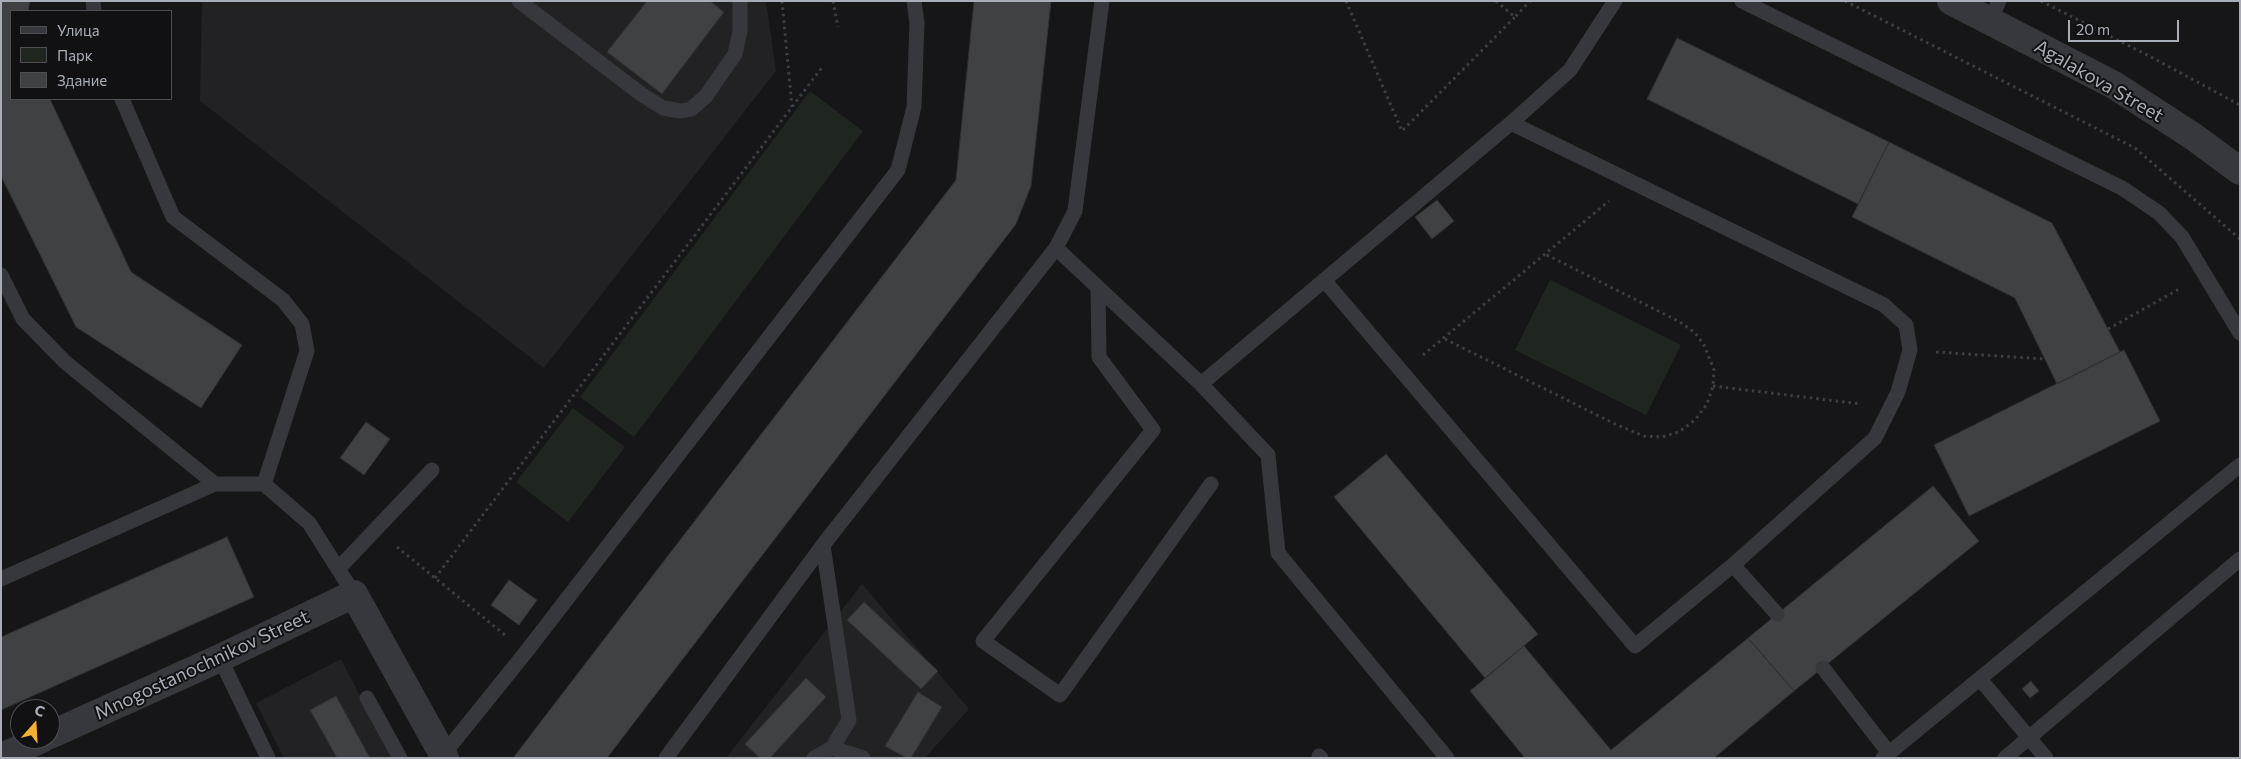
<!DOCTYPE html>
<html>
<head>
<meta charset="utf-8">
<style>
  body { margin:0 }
  #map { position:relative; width:2241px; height:759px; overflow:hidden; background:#161618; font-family:Commissioner,sans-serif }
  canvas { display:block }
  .frame { position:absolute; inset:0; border:2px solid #a8adb8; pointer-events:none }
  .legend { position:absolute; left:10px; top:10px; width:162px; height:90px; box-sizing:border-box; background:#111113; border:1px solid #4d4f55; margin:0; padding:6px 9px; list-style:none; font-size:15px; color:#a8adb8 }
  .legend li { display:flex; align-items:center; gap:10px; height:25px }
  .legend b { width:25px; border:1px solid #4d4f55 }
  .north { position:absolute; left:10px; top:699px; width:50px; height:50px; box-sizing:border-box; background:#111113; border:1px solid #4d4f55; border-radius:50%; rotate:19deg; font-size:14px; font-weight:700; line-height:20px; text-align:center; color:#a8adb8 }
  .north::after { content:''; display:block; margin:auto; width:18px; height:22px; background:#f2b134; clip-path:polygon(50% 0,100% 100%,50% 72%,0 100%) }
  .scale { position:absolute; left:2068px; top:20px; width:111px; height:22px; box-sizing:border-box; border:2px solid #a8adb8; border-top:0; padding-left:6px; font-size:15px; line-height:18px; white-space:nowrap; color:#a8adb8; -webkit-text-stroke:4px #111113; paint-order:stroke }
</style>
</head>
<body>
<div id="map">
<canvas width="2241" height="759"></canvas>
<div class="frame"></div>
<ul class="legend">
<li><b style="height:6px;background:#37383d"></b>Улица</li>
<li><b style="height:14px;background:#1e261f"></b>Парк</li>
<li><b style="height:14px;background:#404145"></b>Здание</li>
</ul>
<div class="north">С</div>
<div class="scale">20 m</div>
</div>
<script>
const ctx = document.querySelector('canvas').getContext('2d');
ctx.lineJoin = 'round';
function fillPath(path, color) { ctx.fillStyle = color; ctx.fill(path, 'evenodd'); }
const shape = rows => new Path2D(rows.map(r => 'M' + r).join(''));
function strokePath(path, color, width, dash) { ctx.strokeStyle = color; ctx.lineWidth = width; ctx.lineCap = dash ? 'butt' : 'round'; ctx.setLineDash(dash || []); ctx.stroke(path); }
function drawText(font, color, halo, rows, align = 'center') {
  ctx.font = font + ' Commissioner,sans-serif'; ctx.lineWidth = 4; ctx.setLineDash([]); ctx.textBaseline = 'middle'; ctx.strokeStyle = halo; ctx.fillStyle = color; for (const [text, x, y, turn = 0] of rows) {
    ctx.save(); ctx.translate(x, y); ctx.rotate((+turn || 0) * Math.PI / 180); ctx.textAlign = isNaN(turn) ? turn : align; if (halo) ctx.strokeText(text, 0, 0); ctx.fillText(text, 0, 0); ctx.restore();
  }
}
fillPath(shape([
  [202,1,766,1,776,71,544,368,200,101],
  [862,584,969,709,925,758,726,758],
  [341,659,392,758,284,758,256,703]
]), '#222225');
fillPath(shape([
  [810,91,863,131,634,437,580,397],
  [1550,280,1681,345,1646,415,1515,350],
  [573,408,625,447,568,522,516,482]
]), '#1e261f');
const building = shape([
  [1,1,30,1,28,11,11,11,11,99,50,99,131,272,242,345,201,408,76,327,1,176,1,1],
  [647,1,710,1,724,12,662,94,607,52,647,1],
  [974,1,1051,1,1031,186,1016,224,607,758,513,758,956,180,974,1],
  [1677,38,1889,142,1858,204,1647,99,1677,38],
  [1889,142,2052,223,2120,352,2057,384,2015,298,1852,217,1889,142],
  [1437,200,1454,221,1432,239,1415,217,1437,200],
  [2124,350,2160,421,1969,516,1934,445,2124,350],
  [366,422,390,439,364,475,340,458,366,422],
  [1386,454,1538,634,1485,678,1334,497,1386,454],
  [1933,486,1979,541,1794,691,1748,638,1933,486],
  [227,537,254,597,1,710,1,637,227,537],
  [509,580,537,600,519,625,491,605,509,580],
  [864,602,938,671,921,689,847,620,864,602],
  [1748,638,1794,691,1714,758,1525,758,1470,691,1524,646,1611,750,1748,638],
  [806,678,826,697,770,758,760,758,745,744,806,678],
  [2031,681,2039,691,2030,698,2022,689,2031,681],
  [918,692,942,707,911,758,906,758,885,746,918,692],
  [336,696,370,758,337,758,310,710,336,696]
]);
fillPath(building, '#404145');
strokePath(building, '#303034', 1);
strokePath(shape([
  [782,1,792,107],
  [833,1,838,27],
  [1346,1,1402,131,1515,17],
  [1496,1,1515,17,1530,1],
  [1845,1,2135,148,2240,239],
  [2041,1,2153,58,2240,105],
  [2108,329,2181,288],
  [1445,339,1615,424,1644,436,1662,437,1679,432,1695,420,1707,404,1713,386,1714,370,1704,345,1695,333,1680,322,1545,254],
  [1936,352,2045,359],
  [1423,355,1609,201],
  [1713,386,1861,404],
  [397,547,505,635],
  [435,578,823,66]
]), '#3d3f44', 3, [2.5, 4]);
strokePath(shape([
  [93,1,94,11],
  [519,1,641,94,663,108,681,111,691,109,706,96,735,54,740,31,740,1],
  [1742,1,2122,188,2159,213,2182,237,2240,333],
  [1990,21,1999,1],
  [122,99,173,217,283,300,302,324,307,351,264,484],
  [1056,248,1201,384,1268,455,1278,553,1447,758],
  [1,275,23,319,65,362,215,484],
  [1324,280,1635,646,1733,565,1875,438,1898,392,1910,350,1906,325,1884,305,1511,123],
  [1098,288,1099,357,1153,430,983,641,1060,695,1211,484],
  [1201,384,1511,123,1570,70,1615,1],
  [1733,565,1777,614],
  [338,569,432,470],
  [1,579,215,484,264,484,309,523,354,594],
  [220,658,268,758],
  [1823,668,1889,753],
  [1980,679,2046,758],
  [367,698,400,758],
  [832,748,863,758],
  [443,755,526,652,898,170,914,107,917,23,914,1],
  [1319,756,1321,758],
  [666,758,823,545,1056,248,1075,211,1102,1],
  [814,758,832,748,849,720,823,545],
  [1883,758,2240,465],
  [2005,758,2240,559]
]), '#37383d', 15);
strokePath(shape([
  [1951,1,2114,85,2194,137,2240,171],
  [50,735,220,658,354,594,445,758],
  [1,757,42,739]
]), '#37383d', 28);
drawText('19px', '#a8adb8', '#111113', [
  ["Agalakova Street",2099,81,30],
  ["Mnogostanochnikov Street",202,665,-25]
]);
</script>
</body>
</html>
